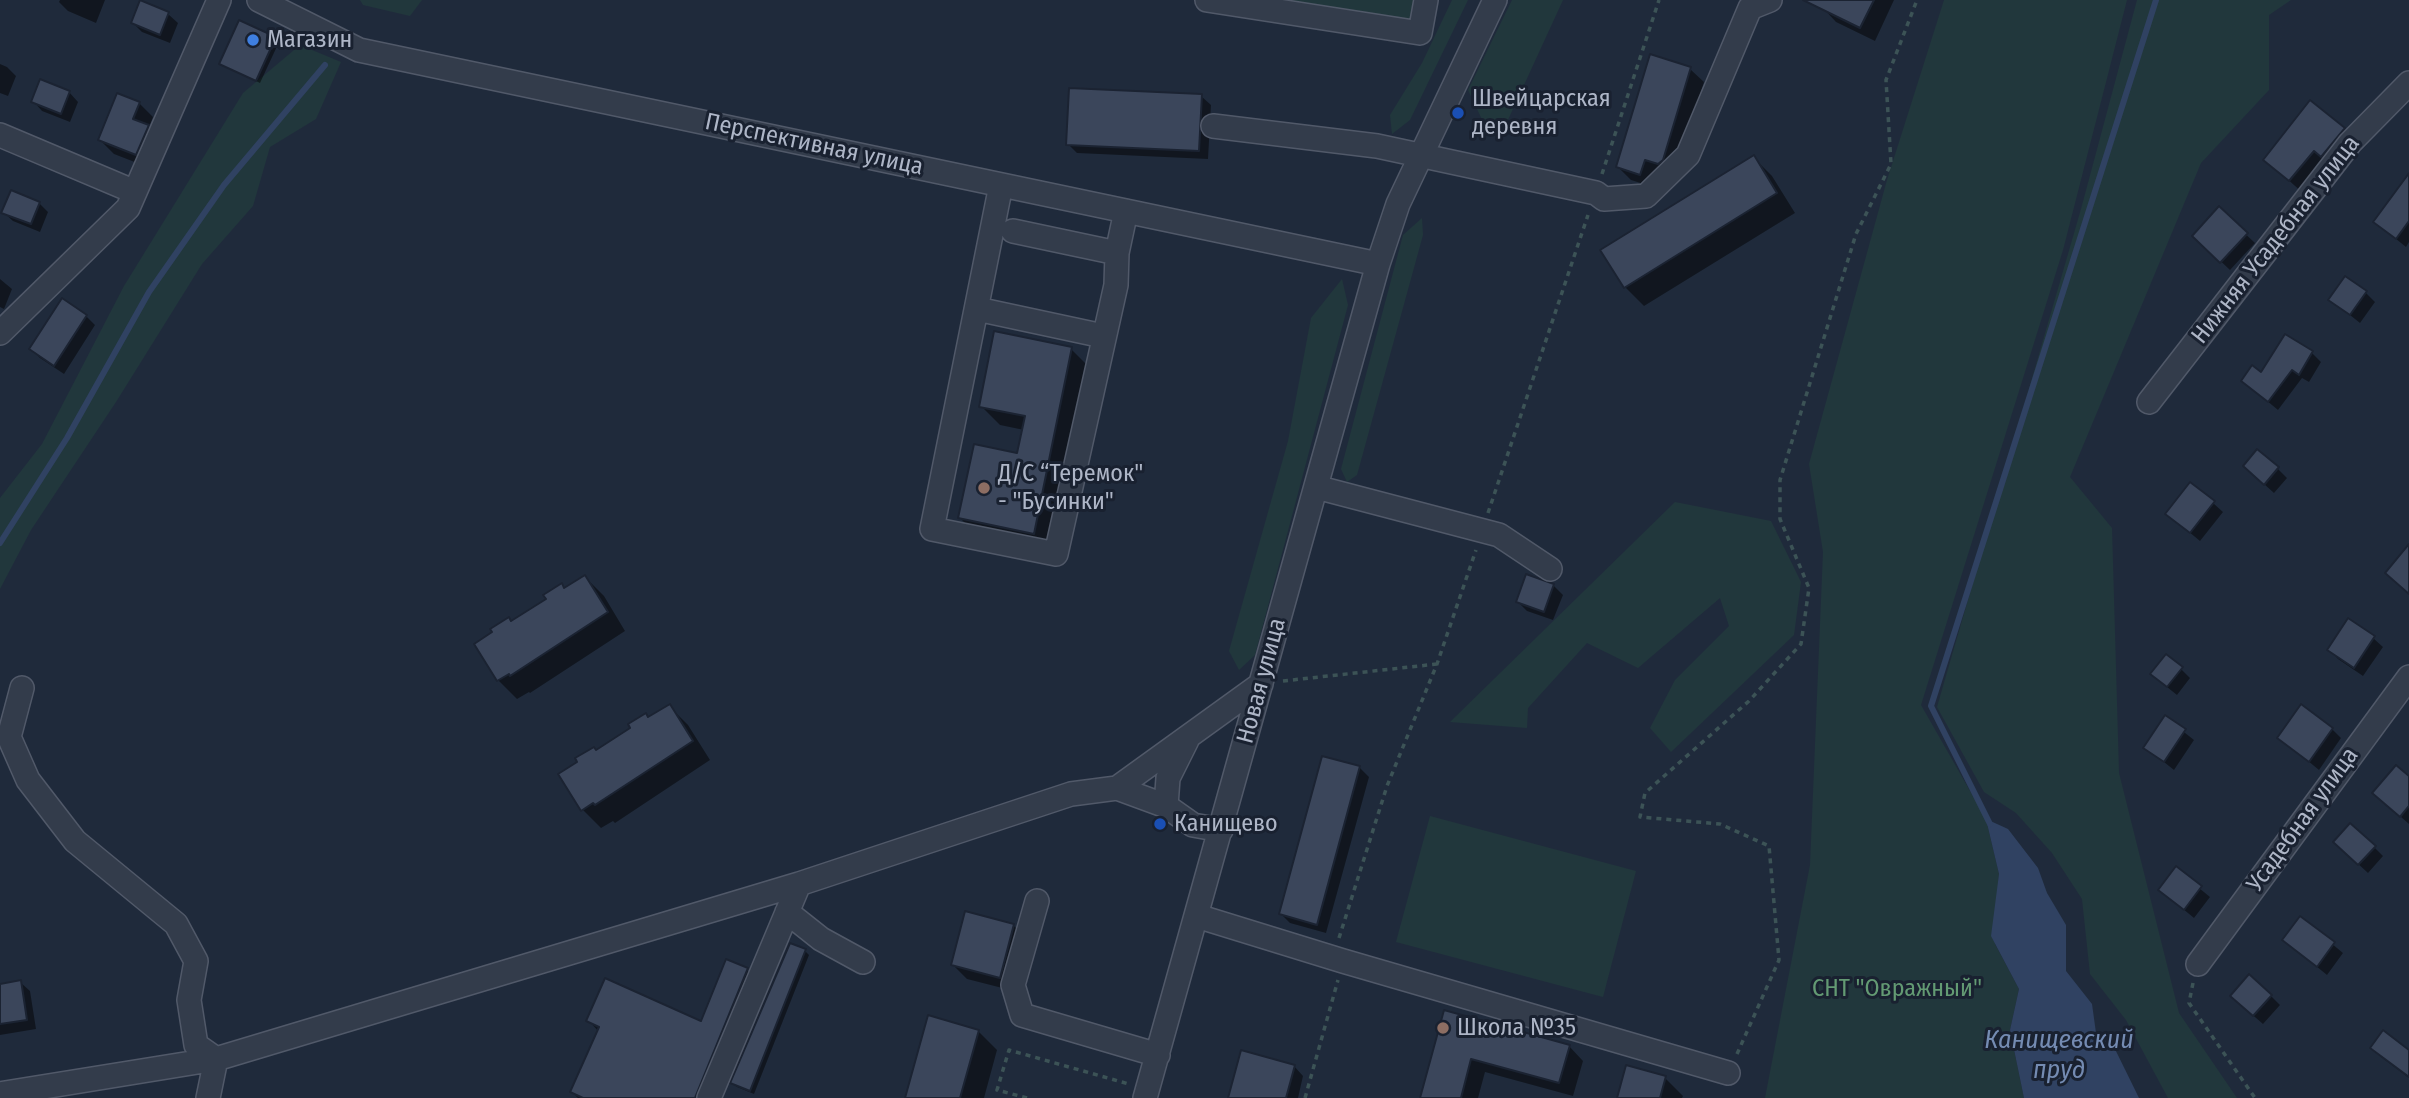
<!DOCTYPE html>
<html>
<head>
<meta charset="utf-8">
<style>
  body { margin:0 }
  canvas { display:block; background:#1f2a3b }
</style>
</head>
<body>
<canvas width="2409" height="1098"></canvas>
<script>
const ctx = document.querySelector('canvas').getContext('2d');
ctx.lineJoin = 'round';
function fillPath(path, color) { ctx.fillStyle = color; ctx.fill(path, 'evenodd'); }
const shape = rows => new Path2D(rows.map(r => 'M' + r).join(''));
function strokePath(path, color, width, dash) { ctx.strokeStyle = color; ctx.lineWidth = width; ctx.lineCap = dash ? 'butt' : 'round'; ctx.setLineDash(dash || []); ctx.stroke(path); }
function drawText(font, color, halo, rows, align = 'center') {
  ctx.font = font + ' "Fira Sans Condensed",sans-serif'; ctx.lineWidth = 6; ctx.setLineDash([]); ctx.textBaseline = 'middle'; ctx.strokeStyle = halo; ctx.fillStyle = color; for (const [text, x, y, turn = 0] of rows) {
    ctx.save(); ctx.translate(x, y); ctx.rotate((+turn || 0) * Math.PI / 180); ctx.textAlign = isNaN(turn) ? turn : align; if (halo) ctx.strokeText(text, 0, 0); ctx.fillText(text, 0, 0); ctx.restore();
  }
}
fillPath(shape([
  [360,0,422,0,410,16,363,5],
  [1274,0,1419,0,1415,23],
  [1452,0,1468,0,1410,120,1392,134,1390,115,1422,63],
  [1512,0,1563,0,1507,122,1487,130,1468,90],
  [1944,0,2127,0,2063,250,1921,705,1986,819,1999,874,1995,944,2019,989,2010,1030,2024,1098,1765,1098,1810,865,1823,552,1809,464,1887,180],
  [2137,0,2291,0,2269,15,2269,90,2201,163,2070,477,2112,528,2119,773,2179,1013,2237,1098,2168,1098,2126,1020,2090,974,2082,899,2052,853,2016,813,1984,792,1937,707,2081,209],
  [300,45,341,62,316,119,270,147,253,206,202,264,116,402,31,530,0,589,0,498,42,444,124,286,243,93],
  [1422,218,1423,235,1357,475,1347,482,1341,469,1403,235],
  [1342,279,1348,305,1255,655,1239,670,1229,651,1288,441,1311,318],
  [1675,502,1771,521,1801,582,1794,635,1671,752,1650,728,1675,680,1729,626,1720,598,1638,668,1587,643,1528,708,1527,728,1450,722],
  [1430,816,1636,871,1603,997,1396,942]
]), '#21373c');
fillPath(shape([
  [1986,819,2008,829,2038,868,2047,893,2066,925,2066,971,2092,1004,2096,1033,2112,1043,2139,1098,2024,1098,2010,1030,2019,989,1991,936,1999,874]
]), '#304262');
fillPath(shape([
  [60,0,105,0,96,23,68,11,59,2],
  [1825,0,1894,0,1875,41,1836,22,1822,7],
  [168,14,178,23,170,43,142,32,133,23],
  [275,38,279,42,260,83,221,63],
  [0,64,7,67,16,76,8,96,0,93],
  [1690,69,1704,82,1675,174,1653,187,1631,180,1618,167],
  [69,92,78,102,70,122,42,111,33,101],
  [1201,96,1211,105,1208,159,1077,153,1068,144],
  [139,103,153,117,149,127,162,140,150,168,114,154,100,140],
  [2311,103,2358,143,2304,194,2265,159],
  [1753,157,1772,176,1795,213,1644,306,1625,287],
  [2409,176,2409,242,2406,247,2375,222],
  [39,203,48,212,40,232,13,221,3,212],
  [2219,209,2255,243,2230,270,2194,236],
  [0,279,12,289,4,309,0,307],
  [2366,293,2375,302,2360,323,2331,300],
  [62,300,86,316,95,325,64,374,40,358,31,349],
  [2285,336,2312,353,2321,362,2309,382,2302,378,2278,410,2243,381,2261,374],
  [1071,349,1090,368,1052,552,979,537,960,518,1019,455,1024,430,1000,425,981,406],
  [2278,469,2287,478,2274,493,2254,475],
  [2213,503,2223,512,2200,541,2177,522],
  [585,577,604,596,625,631,530,693,529,692,517,699,498,680,512,622],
  [1553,585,1563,595,1553,620,1527,611,1518,602],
  [2373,638,2383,647,2363,676,2338,659,2329,649],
  [2181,669,2190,678,2177,695,2162,683],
  [669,706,688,725,710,760,615,823,613,821,601,828,583,810,596,752],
  [2165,717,2194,740,2174,770,2145,747],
  [2332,729,2341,738,2319,770,2279,737],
  [1323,758,1360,768,1369,777,1326,933,1290,923,1281,914],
  [2409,779,2409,824,2384,802],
  [2374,847,2383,856,2368,873,2344,851],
  [2176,869,2210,897,2194,918,2160,890],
  [2301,918,2343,953,2327,975,2284,940],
  [1013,925,1027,939,1014,991,967,979,953,965],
  [805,951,809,955,754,1094,737,1087,732,1083],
  [726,961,747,970,759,982,711,1098,578,1098,572,1092,599,1032,588,1020,702,1023],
  [20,982,30,991,36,1029,0,1035,0,985],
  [2271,996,2280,1005,2263,1024,2241,1005],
  [1445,1012,1569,1046,1583,1061,1573,1096,1485,1072,1478,1098,1422,1098],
  [978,1031,997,1050,984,1098,907,1098],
  [2372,1048,2409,1052,2409,1078,2381,1057],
  [1294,1066,1303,1076,1298,1098,1230,1098],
  [1665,1078,1683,1096,1682,1098,1619,1098]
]), '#0007');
strokePath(shape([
  [0,543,67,438,149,292,224,185,325,65],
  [1990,824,1931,706,2156,0]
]), '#304262', 6);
const building = shape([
  [140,0,169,12,160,35,131,23,140,0],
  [1803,0,1874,0,1860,28,1803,0],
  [239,20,276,37,256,81,219,64,239,20],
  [1650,54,1691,67,1663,160,1658,164,1645,160,1640,175,1616,167,1650,54],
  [40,79,70,91,61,114,31,102,40,79],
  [1069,88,1202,94,1199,151,1066,145,1069,88],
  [117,93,140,102,133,119,149,125,136,155,98,140,117,93],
  [2310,100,2345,128,2321,157,2314,151,2289,181,2263,160,2310,100],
  [1754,155,1777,193,1624,288,1600,250,1754,155],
  [2409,173,2409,221,2396,239,2373,222,2409,173],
  [11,190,40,202,31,224,1,213,11,190],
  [2219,206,2248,233,2220,263,2192,236,2219,206],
  [2345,276,2367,291,2350,315,2328,300,2345,276],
  [62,298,87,315,54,366,29,349,62,298],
  [994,331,1072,347,1034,534,958,518,974,444,1017,453,1025,416,979,407,994,331],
  [2285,334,2313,351,2299,375,2292,370,2268,402,2241,381,2252,365,2261,372,2285,334],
  [2257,449,2279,467,2264,485,2243,466,2257,449],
  [2190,482,2215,501,2190,533,2165,514,2190,482],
  [2409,544,2409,594,2385,573,2409,544],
  [1526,574,1554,584,1544,612,1516,602,1526,574],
  [585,575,608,612,510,676,509,674,497,681,474,644,492,632,490,629,509,617,511,621,546,599,543,595,562,583,564,588,585,575],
  [2348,618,2375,636,2354,668,2327,650,2348,618],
  [2166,654,2183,667,2167,687,2150,674,2166,654],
  [670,704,693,741,595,805,593,803,581,811,558,774,577,762,575,758,594,747,596,750,630,728,628,724,646,713,648,717,670,704],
  [2301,704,2333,728,2309,762,2277,738,2301,704],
  [2165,715,2186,729,2164,762,2143,748,2165,715],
  [1322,756,1360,766,1317,925,1279,914,1322,756],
  [2396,765,2409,776,2409,806,2400,817,2372,793,2396,765],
  [2350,823,2376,846,2358,865,2333,842,2350,823],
  [2176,866,2202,886,2184,910,2158,890,2176,866],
  [965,911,1014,924,1000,978,951,965,965,911],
  [2300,916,2335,942,2317,967,2282,940,2300,916],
  [790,943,806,949,750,1091,730,1083,790,943],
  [726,959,748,968,695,1098,583,1098,570,1092,599,1027,586,1021,605,978,701,1021,726,959],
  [2249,974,2272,995,2253,1016,2230,996,2249,974],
  [21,980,27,1020,0,1024,0,984,21,980],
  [1444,1010,1570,1045,1559,1083,1471,1059,1461,1098,1420,1098,1444,1010],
  [928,1015,979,1030,960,1098,905,1098,928,1015],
  [2383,1030,2409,1050,2409,1077,2370,1048,2383,1030],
  [1241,1050,1295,1065,1286,1098,1228,1098,1241,1050],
  [1626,1065,1666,1076,1660,1098,1617,1098,1626,1065]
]);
fillPath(building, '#3b465b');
strokePath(building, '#1b2332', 2);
const minor = shape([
  [259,0,359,50,1378,264],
  [1207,0,1420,33,1426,0],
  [1213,126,1377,146,1596,193,1604,199,1646,196,1688,155,1750,8,1770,0],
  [0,135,135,192],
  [1001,185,932,529,1056,554,1116,285,1117,253,1126,211],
  [1013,231,1117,253],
  [977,309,1103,336],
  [0,333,128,208,219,0],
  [2149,402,2350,143,2409,83],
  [1316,487,1499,535,1550,569],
  [22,688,9,737,28,780,75,841,176,924,196,961,189,1000,196,1045,216,1059],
  [1117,788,1166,806,1193,825,1221,830],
  [1166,806,1168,778,1187,740],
  [1037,901,1013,985,1022,1015,1158,1055],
  [787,912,821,939,863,962],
  [1197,916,1343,961,1728,1073],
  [2198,964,2409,677],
  [0,1094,216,1059],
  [208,1098,216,1059,799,884,1071,794,1117,788,1261,684],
  [709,1098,799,884],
  [1145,1098,1378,264,1398,204,1495,0]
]);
strokePath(minor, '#515969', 26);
strokePath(shape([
  [1602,174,1659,0],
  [1488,513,1588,215],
  [1283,681,1437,664],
  [1339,938,1387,786,1437,664,1476,550],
  [2193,983,2189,1003,2255,1098],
  [1737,1054,1779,960,1769,846,1720,824,1640,817,1645,793,1749,701,1801,644,1809,588,1780,519,1780,480,1856,234,1891,164,1886,80,1917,0],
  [1027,1098,997,1090,1009,1050,1129,1084],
  [1305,1098,1338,980]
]), '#3c5356', 3.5, [5, 5]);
strokePath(minor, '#333c4b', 23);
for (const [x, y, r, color] of [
  [253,40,7,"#3f7fe0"],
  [1458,113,7,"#1a4fb4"],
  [984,488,7,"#8d6e63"],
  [1160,824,7,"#1a4fb4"],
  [1443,1028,7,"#8d6e63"]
]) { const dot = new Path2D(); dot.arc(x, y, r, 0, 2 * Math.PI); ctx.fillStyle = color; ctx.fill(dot); strokePath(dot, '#192130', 2.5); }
drawText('24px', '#aeb6c7', '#192130', [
  ["Магазин",267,40],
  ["Швейцарская",1472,99],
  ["деревня",1472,127],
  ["Д/С “Теремок\"",998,474],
  ["- \"Бусинки\"",998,502],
  ["Канищево",1174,824],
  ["Школа №35",1457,1028]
], 'left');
drawText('24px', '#aeb6c7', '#192130', [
  ["Перспективная улица",814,145,12],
  ["Нижняя Усадебная улица",2276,240,-52],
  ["Новая улица",1262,681,-75],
  ["Усадебная улица",2303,820,-54]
]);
drawText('24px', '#639a73', '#192130', [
  ["СНТ \"Овражный\"",1897,989]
]);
drawText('italic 26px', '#748bb2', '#192130', [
  ["Канищевский",2059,1041],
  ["пруд",2059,1071]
]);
</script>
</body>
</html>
